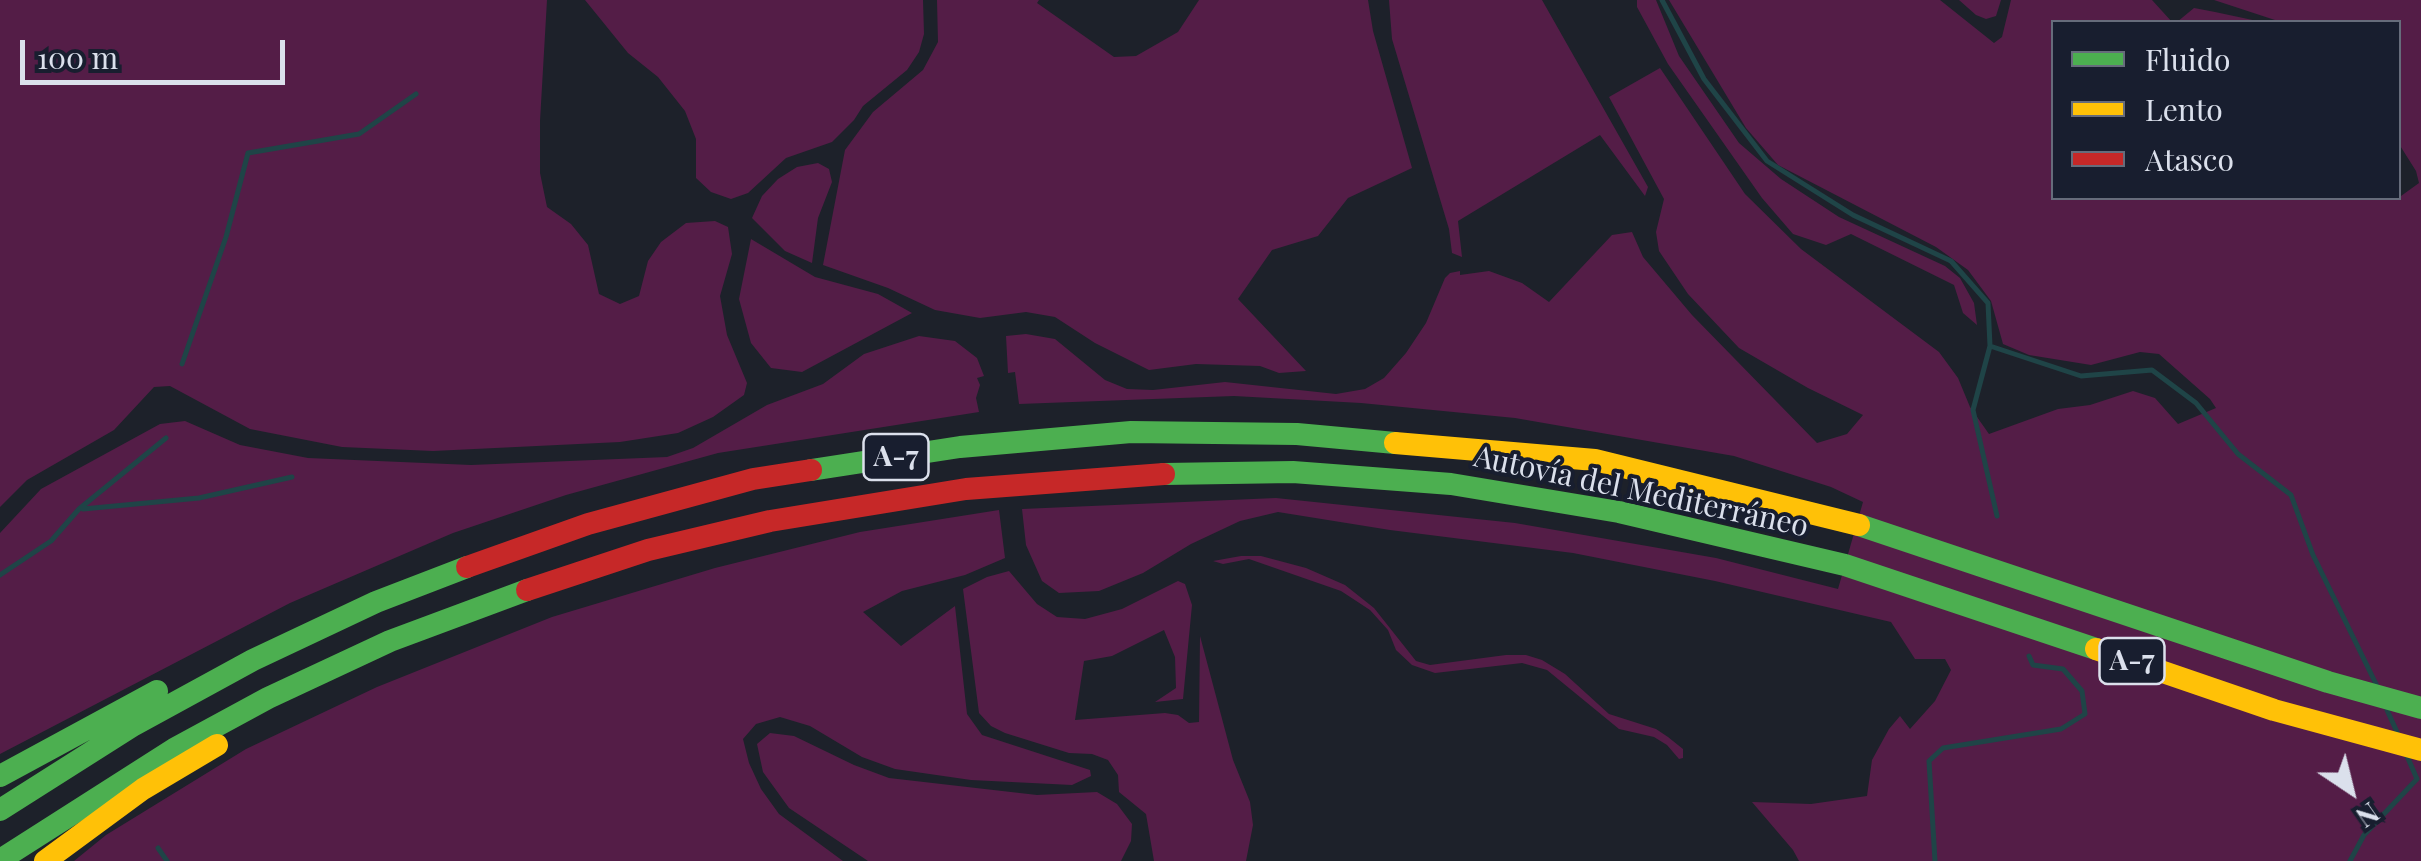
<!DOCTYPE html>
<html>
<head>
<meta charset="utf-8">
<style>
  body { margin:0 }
  #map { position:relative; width:2421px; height:861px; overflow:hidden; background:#1d212a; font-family:"Playfair Display",serif }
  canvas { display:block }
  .legend { position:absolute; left:2051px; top:20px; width:350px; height:180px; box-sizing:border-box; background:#181e2f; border:2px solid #666c7b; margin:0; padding:12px 18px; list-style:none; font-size:30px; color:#dbe0ec }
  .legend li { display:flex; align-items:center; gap:20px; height:50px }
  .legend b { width:50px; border:2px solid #666c7b }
  .north { position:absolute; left:2301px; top:741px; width:100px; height:100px; -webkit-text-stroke:8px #181e2f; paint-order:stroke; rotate:145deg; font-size:28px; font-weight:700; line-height:40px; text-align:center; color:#dbe0ec }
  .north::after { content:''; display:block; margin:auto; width:35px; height:45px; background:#dbe0ec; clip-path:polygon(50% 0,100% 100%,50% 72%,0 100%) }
  .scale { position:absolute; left:20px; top:40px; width:265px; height:45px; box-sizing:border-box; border:5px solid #dbe0ec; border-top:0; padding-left:12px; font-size:30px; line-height:35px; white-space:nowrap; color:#dbe0ec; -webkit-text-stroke:8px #181e2f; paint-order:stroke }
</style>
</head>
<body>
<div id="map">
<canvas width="2421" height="861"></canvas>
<ul class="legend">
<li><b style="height:12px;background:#4caf50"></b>Fluido</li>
<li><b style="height:12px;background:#ffc107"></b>Lento</li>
<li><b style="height:12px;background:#c62828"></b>Atasco</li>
</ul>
<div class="north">N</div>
<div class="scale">100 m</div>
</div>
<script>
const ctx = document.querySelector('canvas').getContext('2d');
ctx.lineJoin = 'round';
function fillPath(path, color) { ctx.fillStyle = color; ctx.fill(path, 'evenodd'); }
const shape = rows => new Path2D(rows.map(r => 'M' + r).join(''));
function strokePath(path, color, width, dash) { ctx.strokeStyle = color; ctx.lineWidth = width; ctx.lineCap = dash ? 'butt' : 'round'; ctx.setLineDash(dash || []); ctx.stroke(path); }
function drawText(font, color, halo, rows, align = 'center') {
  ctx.font = font + ' "Playfair Display",serif'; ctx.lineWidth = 8; ctx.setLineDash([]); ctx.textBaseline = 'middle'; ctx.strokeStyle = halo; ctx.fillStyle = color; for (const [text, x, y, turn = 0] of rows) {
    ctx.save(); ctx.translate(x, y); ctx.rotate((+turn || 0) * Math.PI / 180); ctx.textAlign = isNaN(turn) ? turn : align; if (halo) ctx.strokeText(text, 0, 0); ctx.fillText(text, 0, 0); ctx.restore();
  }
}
fillPath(shape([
  [0,0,547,0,540,121,540,173,547,207,571,224,588,245,599,294,620,304,639,296,648,261,661,242,686,223,715,221,728,227,732,254,720,296,727,335,747,383,744,395,713,417,678,433,620,442,433,451,342,447,250,429,170,386,154,387,114,430,27,480,0,507],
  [585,0,923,0,924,34,919,52,907,70,863,106,854,120,832,142,786,158,748,193,731,199,711,192,696,178,696,139,685,111,658,77,628,53],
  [937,0,1039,0,1037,3,1114,57,1136,56,1178,32,1199,0,1368,0,1373,31,1412,168,1348,198,1318,236,1272,250,1238,299,1306,371,1279,373,1260,366,1196,364,1149,370,1095,343,1055,317,1026,312,980,318,935,310,888,288,823,265,845,150,873,112,923,70,938,42],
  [1389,0,1542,0,1648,187,1645,196,1600,135,1458,221,1462,257,1452,253,1449,229,1392,39],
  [1637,0,1656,0,1679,56,1739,143,1781,179,1839,217,1945,266,1960,278,1974,303,1977,325,1963,313,1954,285,1851,234,1826,245,1793,234,1762,198,1668,64,1637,7],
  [1669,0,1940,0,1994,43,2002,37,2011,0,2152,0,2172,22,2054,22,2054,198,2398,198,2399,194,2401,196,2419,183,2416,171,2399,144,2398,22,2281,22,2214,0,2421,0,2421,861,1799,861,1793,850,1752,802,1811,804,1867,796,1872,760,1889,729,1900,716,1910,729,1935,701,1951,670,1945,659,1915,659,1891,622,1715,581,1573,553,1390,530,1278,512,1240,521,1191,544,1143,573,1099,591,1059,593,1042,581,1026,545,1022,509,1276,498,1515,523,1716,558,1838,589,1863,502,1831,487,1734,456,1515,418,1361,403,1234,396,1019,404,1015,372,1008,373,1006,336,1026,334,1055,339,1105,380,1127,389,1153,390,1225,382,1336,394,1365,389,1384,378,1406,353,1426,323,1445,278,1450,273,1460,271,1460,275,1489,271,1522,283,1549,302,1612,235,1632,232,1643,257,1692,315,1817,443,1847,434,1863,415,1808,388,1739,348,1688,294,1659,251,1656,232,1664,199,1609,97,1660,68,1745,194,1801,249,1939,352,1958,378,1970,407,1989,434,2058,409,2090,405,2133,391,2155,398,2178,424,2216,408,2210,399,2159,354,2140,352,2091,365,2029,355,2003,344,1991,301,1968,270,1936,247,1778,165,1746,128],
  [1959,0,2001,0,1996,16,1986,19,1976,15],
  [2194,8,2215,12,2262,22,2177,22],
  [818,163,829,169,832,182,818,218,812,263,785,251,752,218,762,196,778,179,797,167],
  [751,239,815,277,878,294,912,313,802,372,771,368,751,343,739,299],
  [919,336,955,341,977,358,984,376,977,378,980,385,976,398,979,412,718,453,566,495,453,533,290,603,0,754,0,533,41,489,160,424,185,421,240,445,308,458,471,465,667,457,693,448,767,405,823,384,864,354],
  [999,510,1005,558,965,575,902,591,863,612,901,646,955,606,967,714,982,735,1090,770,1091,776,1072,785,971,780,895,769,862,757,810,726,780,717,756,724,743,739,749,763,761,789,779,814,843,861,74,861,106,835,246,749,377,687,552,617,715,568,860,532],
  [1241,556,1261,556,1306,568,1345,585,1374,608,1416,661,1430,665,1506,655,1526,655,1542,660,1565,674,1609,714,1656,729,1668,737,1683,749,1683,758,1679,759,1667,745,1654,737,1619,729,1547,670,1522,663,1435,673,1412,665,1396,650,1388,630,1370,610,1341,591,1249,559,1223,564,1213,561],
  [1009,571,1037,604,1057,617,1085,619,1122,609,1178,581,1185,584,1192,605,1183,699,1155,702,1176,688,1175,657,1164,630,1112,656,1084,661,1075,720,1165,713,1178,715,1189,723,1199,722,1200,636,1233,760,1250,802,1253,825,1246,861,1154,861,1146,814,1119,792,1118,775,1108,760,1092,754,1069,753,1005,733,991,726,979,713,963,589,987,577],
  [770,733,794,736,854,765,889,778,1037,795,1097,792,1117,804,1132,824,1131,841,1121,861,868,861,789,808,763,772,757,744]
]), '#541d47');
strokePath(shape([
  [1662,0,1704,79,1767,161,1853,215,1951,261,1988,303,1990,346,2081,376,2152,370,2196,403,2238,454,2291,495,2313,555,2377,686],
  [1990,346,1973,410,1997,516],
  [182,364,226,237,248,153,359,134,416,94],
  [83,509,199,498,292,477],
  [0,575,51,541,79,509,166,438],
  [2387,710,2397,732],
  [158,848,167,861],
  [1935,861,1929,761,1943,748,2061,729,2085,714,2082,691,2063,669,2033,665,2029,656],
  [2350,861,2364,835,2417,779,2407,756]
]), '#1f4447', 5);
strokePath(shape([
  [811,470,960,447,1131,432,1297,434,1395,443],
  [1164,474,1293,472,1451,484,1619,512,1845,565,2096,649],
  [1859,525,2328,682,2421,708],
  [0,776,157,691],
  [0,810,134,725,253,660,376,602,467,567],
  [0,860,174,749,268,698,390,641,527,590]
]), '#4caf50', 22);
strokePath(shape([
  [1395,443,1595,460,1859,525],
  [2096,649,2274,710,2421,750],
  [45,861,143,789,217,745]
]), '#ffc107', 22);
strokePath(shape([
  [467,567,588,524,753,479,811,470],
  [527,590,648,550,770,521,966,489,1164,474]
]), '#c62828', 22);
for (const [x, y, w] of [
  [896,457,65],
  [2132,661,65]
]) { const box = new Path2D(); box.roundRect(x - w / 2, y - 23, w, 46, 8); ctx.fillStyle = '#181e2f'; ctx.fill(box); strokePath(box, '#dbe0ec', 2.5); }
drawText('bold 28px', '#dbe0ec', null, [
  ["A-7",896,457],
  ["A-7",2132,661]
]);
drawText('30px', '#dbe0ec', '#181e2f', [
  ["Autovía del Mediterráneo",1641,492,12]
]);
</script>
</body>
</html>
